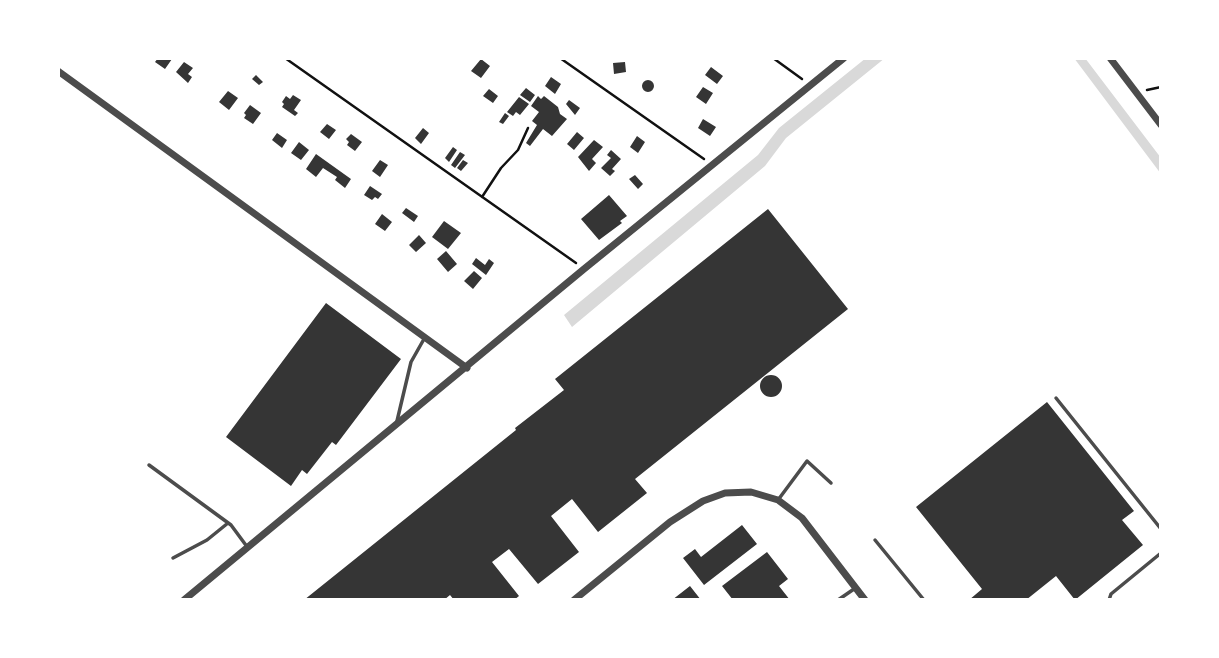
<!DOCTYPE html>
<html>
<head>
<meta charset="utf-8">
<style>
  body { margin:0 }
  #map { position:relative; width:1219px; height:658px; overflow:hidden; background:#fff; font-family:Jost,sans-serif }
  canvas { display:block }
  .frame { position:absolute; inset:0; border:60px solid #fff; pointer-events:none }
</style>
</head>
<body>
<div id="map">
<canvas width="1219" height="658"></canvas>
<div class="frame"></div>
</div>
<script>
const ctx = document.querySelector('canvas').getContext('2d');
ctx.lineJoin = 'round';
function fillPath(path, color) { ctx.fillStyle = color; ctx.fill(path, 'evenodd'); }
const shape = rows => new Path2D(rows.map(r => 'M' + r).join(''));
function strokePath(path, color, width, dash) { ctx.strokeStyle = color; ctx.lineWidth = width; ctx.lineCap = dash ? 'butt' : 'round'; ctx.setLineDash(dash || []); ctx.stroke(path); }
fillPath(shape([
  [866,58,885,58,786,138,765,166,572,327,564,315,758,155,779,128],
  [1074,58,1085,58,1161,158,1161,174]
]), '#d9d9d9');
fillPath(shape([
  [158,58,169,58,172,59,165,69,155,62],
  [481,59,490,66,481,78,471,71],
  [184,62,193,68,188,74,192,77,188,83,176,72],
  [625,62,626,72,614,74,613,63],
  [711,67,723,76,717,84,705,75],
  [256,75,263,82,259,85,252,79],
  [551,77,561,84,555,94,545,86],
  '642 86a6 6 0 1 1 12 0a6 6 0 1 1-12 0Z',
  [703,87,713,93,706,104,696,97],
  [526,88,535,95,530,102,520,95],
  [489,89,498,96,493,103,483,96],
  [228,91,238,98,229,110,219,102],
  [293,95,301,100,294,110,298,113,295,116,282,107,284,104,282,102,286,96,290,99],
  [538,96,541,99,544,96,558,107,560,114,567,119,552,136,543,129,530,146,526,143,537,125,532,121,539,112,531,106],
  [519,97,529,104,520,115,516,112,513,116,507,112],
  [569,100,580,108,575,115,566,104],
  [250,105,261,113,253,124,244,118,246,115,244,113],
  [505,113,509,116,503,124,499,122],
  [703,119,716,127,710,136,698,128],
  [327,124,336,130,329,139,320,132],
  [423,128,429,133,421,144,415,138],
  [577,132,584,138,574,150,567,144],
  [277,133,287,140,282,148,272,140],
  [351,134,362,142,355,151,347,145,349,142,346,139],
  [637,136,645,142,638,153,630,147],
  [594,140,603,147,592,159,596,163,589,171,578,157],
  [299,142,309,150,301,160,291,153],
  [453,147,457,150,449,162,445,158],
  [611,150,621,159,612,169,615,171,610,176,601,168,611,158,607,155],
  [460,152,465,155,455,168,451,165],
  [316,154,351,179,345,188,335,180,337,177,323,168,316,177,306,169],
  [380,160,388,165,380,177,372,171],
  [463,160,468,163,461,171,457,168],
  [635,175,643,184,638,189,629,179],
  [370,186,382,194,378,199,375,197,372,200,364,195],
  [609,195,627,216,620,221,622,223,599,240,581,219],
  [406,208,418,216,414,222,402,213],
  [768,209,848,309,635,479,647,493,598,532,572,499,551,516,579,552,538,584,509,549,492,562,519,596,514,600,454,600,450,595,444,600,304,600,516,430,515,428,564,390,555,379],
  [382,214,392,222,385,231,375,224],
  [444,221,461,233,448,249,432,237],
  [419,235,426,243,416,252,409,245],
  [446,251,457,264,448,272,437,259],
  [476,258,485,265,489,259,494,263,486,275,472,264],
  [474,271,482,278,473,289,464,281],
  [326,303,401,359,336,445,332,442,307,474,302,470,291,486,226,437],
  '760 386a11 11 0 1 1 22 0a11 11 0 1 1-22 0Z',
  [1047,402,1134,511,1122,520,1143,545,1075,600,1056,576,1026,600,969,600,982,589,916,507],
  [742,525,757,544,704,585,683,558,695,549,701,557],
  [767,552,788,579,779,586,790,600,733,600,722,586],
  [690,586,701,600,672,600]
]), '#353535');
strokePath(shape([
  [285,58,576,263],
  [560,58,704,159],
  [773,58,802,79],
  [1147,90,1161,87],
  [482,197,501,168,518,150,528,128]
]), '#111', 2.5);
strokePath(shape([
  [1056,398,1161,529],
  [397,421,411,362,424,339],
  [149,465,231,525,248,548],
  [778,500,807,461,831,483],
  [875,540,924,600],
  [173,558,207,540,228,523],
  [838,600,854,589],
  [1109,600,1111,594,1161,553]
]), '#4c4c4c', 3.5);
strokePath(shape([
  [1110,58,1161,125],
  [58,71,467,368],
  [184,600,584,269,844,58],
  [574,600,670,522,703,501,725,493,751,492,778,500,802,518,865,600]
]), '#4c4c4c', 7);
</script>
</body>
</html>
